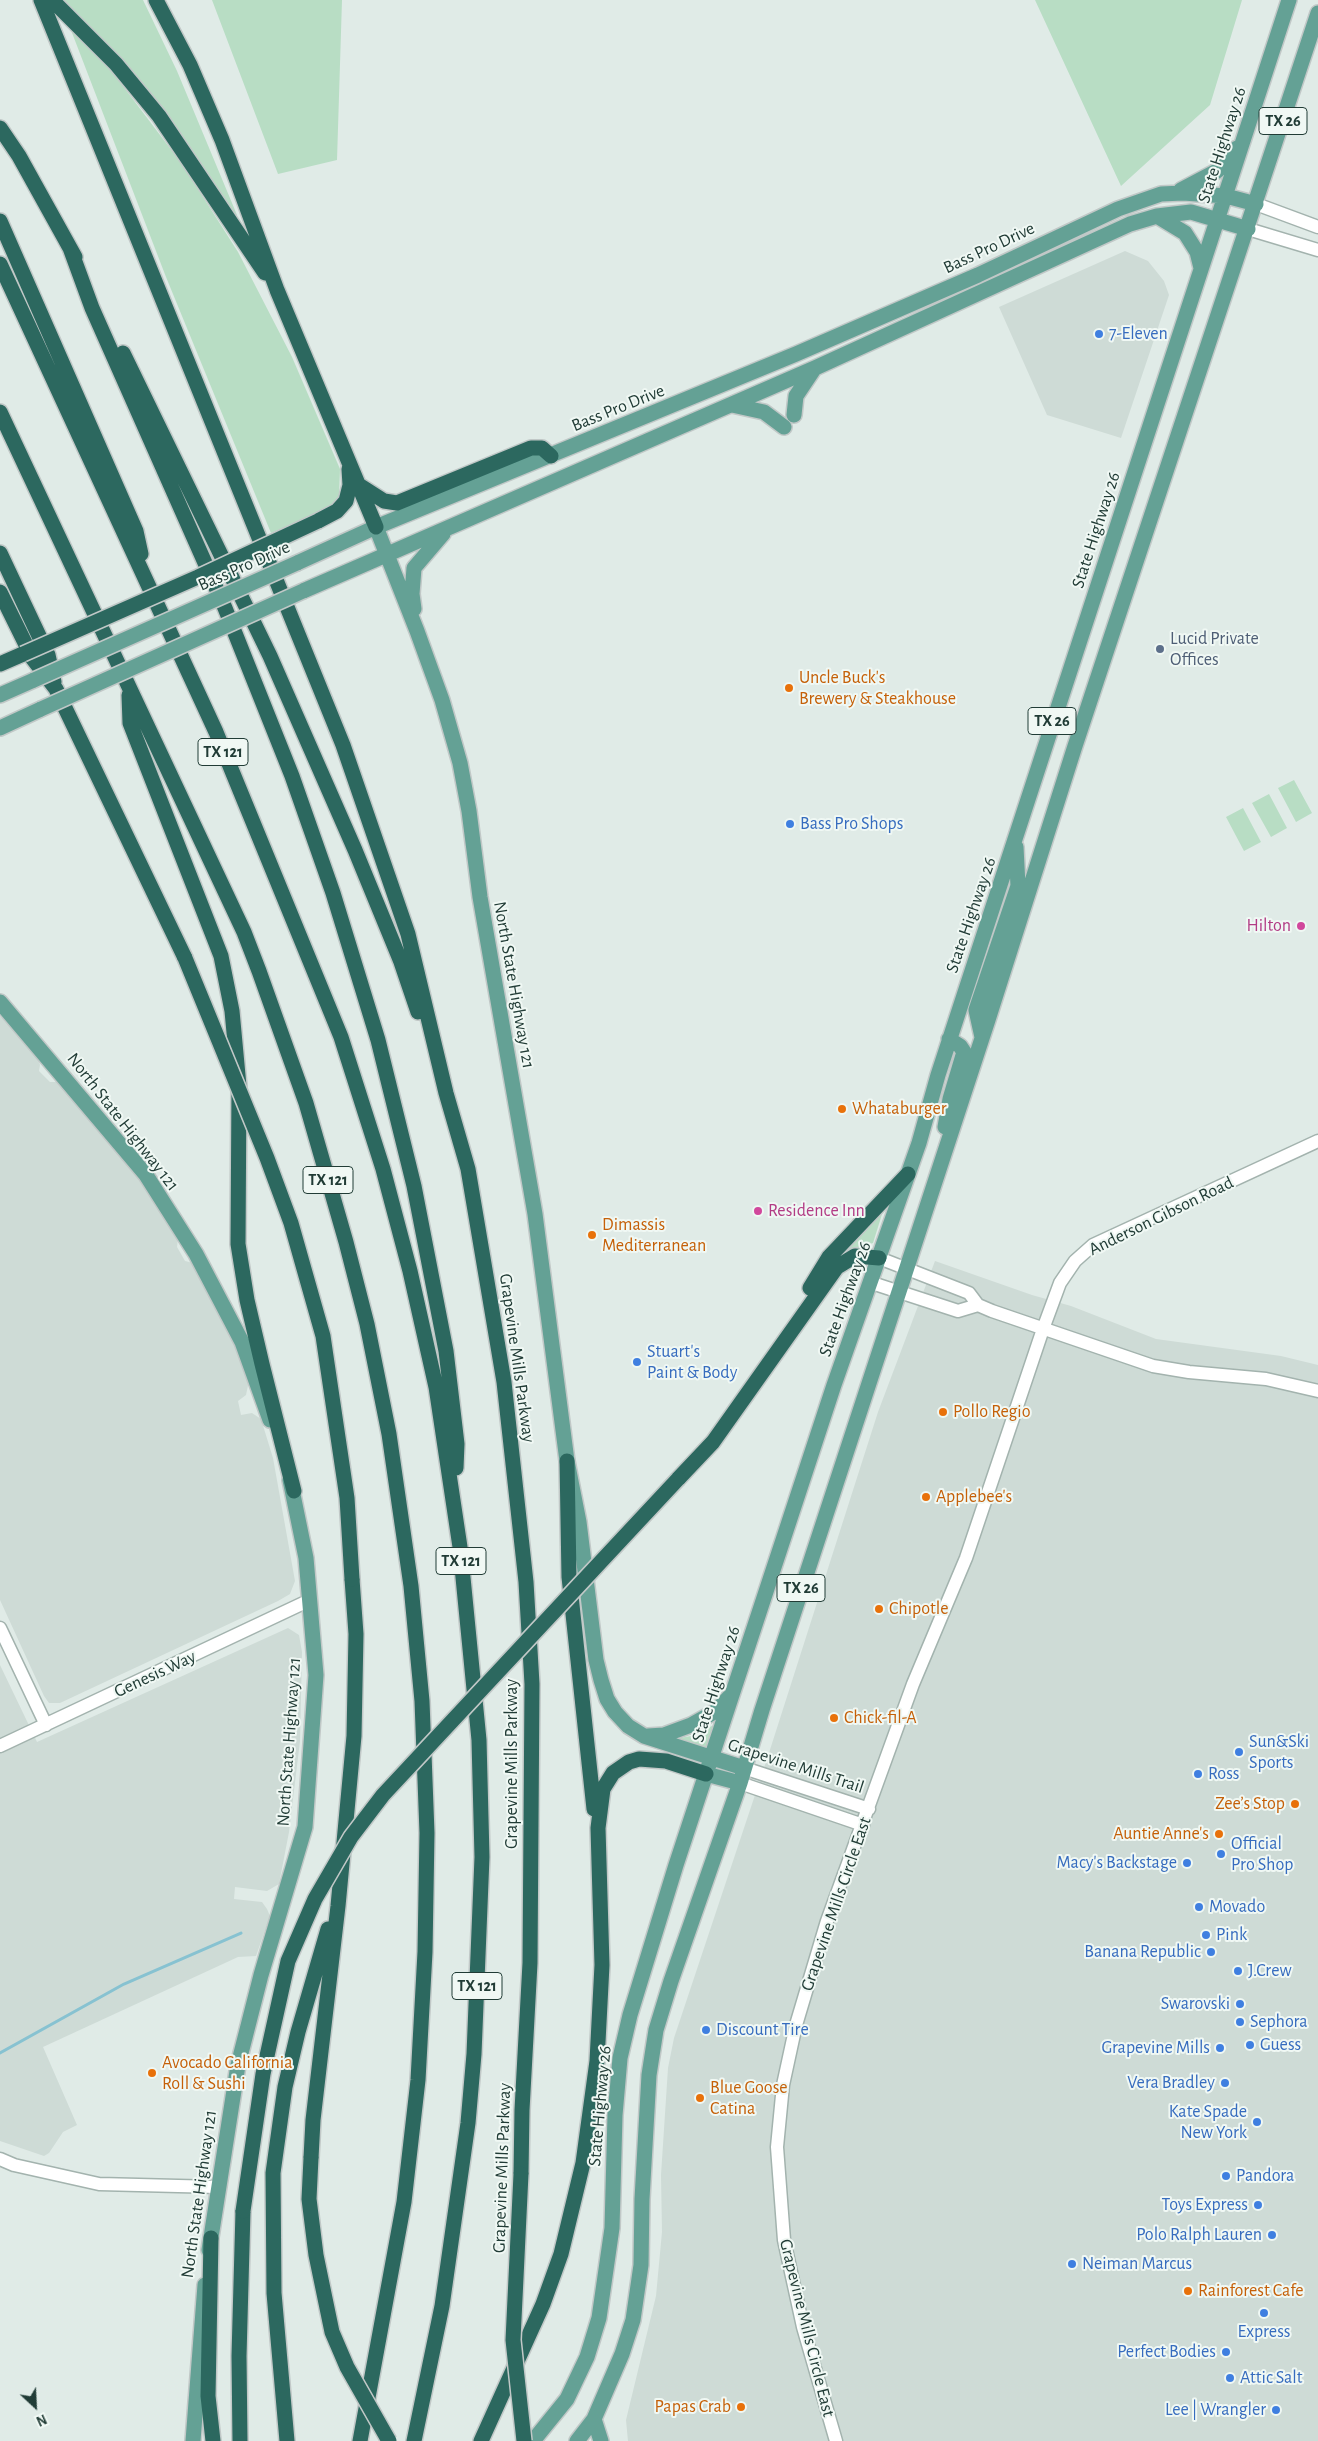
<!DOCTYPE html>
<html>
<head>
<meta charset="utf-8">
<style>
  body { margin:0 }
  #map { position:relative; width:1318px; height:2441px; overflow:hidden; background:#e0ebe7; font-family:"Alegreya Sans",sans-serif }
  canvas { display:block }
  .north { position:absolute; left:10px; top:2381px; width:50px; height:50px; -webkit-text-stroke:4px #f0f8f4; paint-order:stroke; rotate:155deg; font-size:14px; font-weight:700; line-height:20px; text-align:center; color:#213c36 }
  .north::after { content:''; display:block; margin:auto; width:18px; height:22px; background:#213c36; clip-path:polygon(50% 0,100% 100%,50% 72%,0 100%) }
</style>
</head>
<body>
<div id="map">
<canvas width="1318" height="2441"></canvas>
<div class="north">N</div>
</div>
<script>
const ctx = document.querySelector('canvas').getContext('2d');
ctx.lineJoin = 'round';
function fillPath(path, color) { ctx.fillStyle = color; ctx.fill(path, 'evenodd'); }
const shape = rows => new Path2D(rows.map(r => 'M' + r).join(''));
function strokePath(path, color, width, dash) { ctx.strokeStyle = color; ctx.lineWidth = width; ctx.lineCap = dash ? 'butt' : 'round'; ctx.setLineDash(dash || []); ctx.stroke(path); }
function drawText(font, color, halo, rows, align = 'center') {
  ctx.font = font + ' "Alegreya Sans",sans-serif'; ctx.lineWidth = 4; ctx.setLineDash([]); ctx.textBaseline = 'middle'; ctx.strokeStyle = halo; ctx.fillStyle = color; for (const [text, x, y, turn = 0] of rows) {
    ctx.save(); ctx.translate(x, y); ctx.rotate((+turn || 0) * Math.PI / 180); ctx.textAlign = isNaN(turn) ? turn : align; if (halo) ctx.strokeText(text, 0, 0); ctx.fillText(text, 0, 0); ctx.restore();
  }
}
fillPath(shape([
  [1125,251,1148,261,1164,281,1169,295,1121,438,1047,415,999,307],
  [0,1016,37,1055,40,1065,39,1071,50,1082,60,1082,138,1172,178,1238,177,1247,185,1261,193,1263,225,1322,249,1381,246,1395,238,1401,241,1415,252,1413,261,1419,273,1458,295,1581,290,1594,278,1601,60,1703,49,1703,44,1696,0,1600],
  [935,1261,1032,1295,1071,1306,1156,1339,1281,1356,1318,1365,1318,2441,628,2441,626,2420,656,2296,662,2232,661,2175,668,2068,674,2038,768,1756,878,1412],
  [288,1628,299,1635,302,1652,300,1741,289,1832,279,1884,267,1891,235,1887,234,1899,262,1902,267,1909,270,1916,256,1956,238,1957,43,2047,77,2125,63,2132,49,2153,44,2156,0,2141,0,1665,37,1742]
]), '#cedbd6');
fillPath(shape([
  [62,0,143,0,177,71,237,215,234,216,130,69],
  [212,0,342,0,337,160,278,174],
  [1035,0,1242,0,1210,105,1121,186],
  [69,25,110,69,182,164,238,252,292,357,340,469,339,496,330,507,321,513,271,533,166,277],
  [1294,780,1312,813,1296,822,1278,788],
  [1269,794,1287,828,1271,837,1252,803],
  [1243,808,1261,842,1244,851,1226,817],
  [883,1211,873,1243,843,1251],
  [714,1725,708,1749,675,1739,691,1736]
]), '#b8ddc4');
strokePath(shape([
  [0,2053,124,1984,241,1933]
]), '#87c2d1', 3);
const minor = shape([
  [1256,204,1318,227],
  [1248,229,1318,250],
  [879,1258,969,1293,978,1305,992,1311,1153,1366,1189,1372,1266,1379,1318,1391],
  [872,1283,958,1311,978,1305],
  [0,1628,46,1725],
  [0,1746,310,1600],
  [744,1768,869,1809],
  [740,1783,863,1825],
  [0,2159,14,2165,99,2184,218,2187],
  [836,2441,803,2327,784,2240,777,2147,783,2085,796,2025,827,1921,913,1684,966,1558,1043,1329,1060,1283,1075,1261,1093,1245,1318,1141]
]);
const major = shape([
  [1181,190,1217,171,1231,158,1237,148],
  [1157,216,1185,233,1197,252,1201,268],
  [732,405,764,412,784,427],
  [794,415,796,396,814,369],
  [376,527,417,631,442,700,460,763,469,811,480,897,535,1214,567,1461,579,1522,596,1660,601,1680,607,1699,615,1712,628,1726,644,1736,744,1768],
  [297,563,376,527,796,354,978,275,1118,209,1161,194,1183,193,1226,196,1256,204],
  [303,591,815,368,1130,224,1157,216,1191,212,1248,229],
  [414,609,412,594,414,568,443,534],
  [0,695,34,680],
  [0,728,41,709],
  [0,1002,146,1175,196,1254,242,1342,270,1420],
  [982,1037,976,1010,1018,886,1016,847],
  [945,1127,950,1099,964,1052,960,1046,949,1039],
  [648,1736,664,1735,691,1725,716,1711,729,1697],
  [706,1774,740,1783],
  [209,2250,238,2065,261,1975,305,1827,316,1675,306,1558,290,1480],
  [594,2419,601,2441],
  [193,2441,205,2285],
  [533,2441,567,2399,587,2357,599,2318,612,2228,615,2115,620,2058,630,2015,676,1865,834,1385,919,1143,938,1075,1289,0],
  [577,2441,594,2419,622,2354,633,2320,641,2265,642,2199,649,2075,656,2030,671,1981,740,1783,762,1710,988,1020,1075,746,1318,13]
]);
const highway = shape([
  [41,0,343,745,408,934,446,1093,468,1169,504,1382,526,1582,532,1684,530,1963,522,2110,521,2174],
  [52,0,116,64,159,116,265,273],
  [156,0,190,65,222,140,277,290,376,527],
  [0,128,19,156,75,257],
  [0,221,136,531,141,554],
  [70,248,92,308,225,608,292,776,333,893,378,1040,414,1186,446,1351,457,1444,456,1468],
  [0,264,216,732,341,1037,383,1169,410,1271,436,1387,460,1547,479,1740,482,1857,474,2054,468,2123,442,2306,414,2441],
  [123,353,270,656,355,850,401,962,418,1012],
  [0,412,244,932,259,971,306,1103,346,1242,367,1324,389,1434,411,1586,422,1701,427,1833,425,1952,418,2080,404,2202,360,2441],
  [359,485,384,501,397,503,531,448,542,448,551,456],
  [318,521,337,511,346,501,350,485,349,469],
  [0,553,48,655,54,682],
  [0,592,33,659,56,689,185,958],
  [0,664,23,654],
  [129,695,130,723,221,956,232,1011,239,1086,238,1244,247,1300,262,1364,294,1491],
  [810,1288,829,1257,908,1174],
  [567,1461,569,1577,594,1809],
  [678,1479,713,1442,837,1267,855,1256,879,1258],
  [311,2158,313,2120,338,1906,354,1736,356,1634,352,1579],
  [211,2238,208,2396,213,2441],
  [240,2441,239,2356,243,2211],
  [287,2441,274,2293,273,2173,285,2087,298,2032,328,1929],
  [481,2441,543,2304,561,2254,583,2163,597,2061,602,1965,598,1828,603,1789,613,1773,629,1762,639,1759,666,1761,706,1774]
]);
strokePath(minor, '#a3b3ae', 15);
strokePath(major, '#c1c8c7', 18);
strokePath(highway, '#c1c8c7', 18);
strokePath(minor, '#fff', 12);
strokePath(major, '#64a195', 15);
strokePath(highway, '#2c685f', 15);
const majorBridge = shape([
  [34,680,297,563],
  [41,709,303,591]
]);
const highwayBridge = shape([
  [23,654,198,577,318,521],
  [185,958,267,1158,291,1223,323,1336,347,1498,352,1579],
  [311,2158,309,2199,316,2255,332,2332,347,2367,389,2441],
  [521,2174,513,2340,524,2441],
  [243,2211,263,2074,288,1961,315,1899,351,1837,383,1795,678,1479]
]);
strokePath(majorBridge, '#c1c8c7', 18, []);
strokePath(highwayBridge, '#c1c8c7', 18, []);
strokePath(majorBridge, '#64a195', 15);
strokePath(highwayBridge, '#2c685f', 15);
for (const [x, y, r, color] of [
  [1099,334,5,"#3f7fe0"],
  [1160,649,5,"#5c6f8a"],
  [789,688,5,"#e8710a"],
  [790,824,5,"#3f7fe0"],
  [1301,926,5,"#d1479c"],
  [842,1109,5,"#e8710a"],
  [758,1211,5,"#d1479c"],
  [592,1235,5,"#e8710a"],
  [637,1362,5,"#3f7fe0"],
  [943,1412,5,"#e8710a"],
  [926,1497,5,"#e8710a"],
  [879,1609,5,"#e8710a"],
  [834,1718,5,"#e8710a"],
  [1239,1752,5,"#3f7fe0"],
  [1198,1774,5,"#3f7fe0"],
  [1295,1804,5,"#e8710a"],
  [1219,1834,5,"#e8710a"],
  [1221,1854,5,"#3f7fe0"],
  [1187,1863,5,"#3f7fe0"],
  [1199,1907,5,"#3f7fe0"],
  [1206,1935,5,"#3f7fe0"],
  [1211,1952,5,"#3f7fe0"],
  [1238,1971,5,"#3f7fe0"],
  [1240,2004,5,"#3f7fe0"],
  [1240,2022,5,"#3f7fe0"],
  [706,2030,5,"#3f7fe0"],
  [1250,2045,5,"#3f7fe0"],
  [1220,2048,5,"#3f7fe0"],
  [152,2073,5,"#e8710a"],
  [1225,2083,5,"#3f7fe0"],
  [700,2098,5,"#e8710a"],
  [1257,2122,5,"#3f7fe0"],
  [1226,2176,5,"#3f7fe0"],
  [1258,2205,5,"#3f7fe0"],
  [1272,2235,5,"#3f7fe0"],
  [1072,2264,5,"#3f7fe0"],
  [1188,2291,5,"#e8710a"],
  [1264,2313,5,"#3f7fe0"],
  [1226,2352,5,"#3f7fe0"],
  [1230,2378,5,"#3f7fe0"],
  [741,2407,5,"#e8710a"],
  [1276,2410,5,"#3f7fe0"]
]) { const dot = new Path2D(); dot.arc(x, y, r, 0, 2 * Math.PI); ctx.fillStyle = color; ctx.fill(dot); strokePath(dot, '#f0f8f4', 2); }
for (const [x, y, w] of [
  [1283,121,48],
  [1052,721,48],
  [223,752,50],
  [328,1180,50],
  [461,1561,50],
  [801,1588,48],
  [477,1986,50]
]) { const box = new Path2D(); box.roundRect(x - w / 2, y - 13.5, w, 27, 4); ctx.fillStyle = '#f0f8f4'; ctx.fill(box); strokePath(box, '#213c36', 1); }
drawText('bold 16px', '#213c36', null, [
  ["TX 26",1283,121],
  ["TX 26",1052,721],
  ["TX 121",223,752],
  ["TX 121",328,1180],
  ["TX 121",461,1561],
  ["TX 26",801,1588],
  ["TX 121",477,1986]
]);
drawText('18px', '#213c36', '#f0f8f4', [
  ["State Highway 26",1222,145,-72],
  ["Bass Pro Drive",989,248,-25],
  ["Bass Pro Drive",618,408,-22],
  ["State Highway 26",1096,530,-72],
  ["Bass Pro Drive",244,566,-24],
  ["State Highway 26",971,915,-71],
  ["North State Highway 121",514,985,80],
  ["North State Highway 121",123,1122,52],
  ["Anderson Gibson Road",1161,1216,-26],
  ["State Highway 26",845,1299,-70],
  ["Grapevine Mills Parkway",517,1358,82],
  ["Genesis Way",155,1674,-25],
  ["State Highway 26",716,1684,-72],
  ["North State Highway 121",289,1742,-86],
  ["Grapevine Mills Parkway",512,1764,-90],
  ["Grapevine Mills Trail",796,1766,18],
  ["Grapevine Mills Circle East",836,1904,-71],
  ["State Highway 26",600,2106,-85],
  ["Grapevine Mills Parkway",502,2168,-88],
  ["North State Highway 121",199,2194,-82],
  ["Grapevine Mills Circle East",807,2328,76]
]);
drawText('18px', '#366cbe', '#f0f8f4', [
  ["7-Eleven",1109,334],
  ["Bass Pro Shops",800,824],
  ["Stuart's",647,1352],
  ["Paint & Body",647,1373],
  ["Sun&Ski",1249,1742],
  ["Sports",1249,1763],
  ["Ross",1208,1774],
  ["Official",1231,1844],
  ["Pro Shop",1231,1865],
  ["Macy's Backstage",1177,1863,"right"],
  ["Movado",1209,1907],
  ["Pink",1216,1935],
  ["Banana Republic",1201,1952,"right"],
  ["J.Crew",1248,1971],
  ["Swarovski",1230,2004,"right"],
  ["Sephora",1250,2022],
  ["Discount Tire",716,2030],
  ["Guess",1260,2045],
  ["Grapevine Mills",1210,2048,"right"],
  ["Vera Bradley",1215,2083,"right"],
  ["Kate Spade",1247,2112,"right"],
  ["New York",1247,2133,"right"],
  ["Pandora",1236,2176],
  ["Toys Express",1248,2205,"right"],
  ["Polo Ralph Lauren",1262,2235,"right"],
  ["Neiman Marcus",1082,2264],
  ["Express",1264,2332,"center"],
  ["Perfect Bodies",1216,2352,"right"],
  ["Attic Salt",1240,2378],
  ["Lee | Wrangler",1266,2410,"right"]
], 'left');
drawText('18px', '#4e5e75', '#f0f8f4', [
  ["Lucid Private",1170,639],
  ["Offices",1170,660]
], 'left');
drawText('18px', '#c56008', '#f0f8f4', [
  ["Uncle Buck's",799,678],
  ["Brewery & Steakhouse",799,699],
  ["Whataburger",852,1109],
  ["Dimassis",602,1225],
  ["Mediterranean",602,1246],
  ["Pollo Regio",953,1412],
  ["Applebee's",936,1497],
  ["Chipotle",889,1609],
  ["Chick-fil-A",844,1718],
  ["Zee’s Stop",1285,1804,"right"],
  ["Auntie Anne's",1209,1834,"right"],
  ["Avocado California",162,2063],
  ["Roll & Sushi",162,2084],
  ["Blue Goose",710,2088],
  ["Catina",710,2109],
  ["Rainforest Cafe",1198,2291],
  ["Papas Crab",731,2407,"right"]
], 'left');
drawText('18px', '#b23c85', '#f0f8f4', [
  ["Hilton",1291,926],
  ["Residence Inn",768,1211,"left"]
], 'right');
</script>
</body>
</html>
